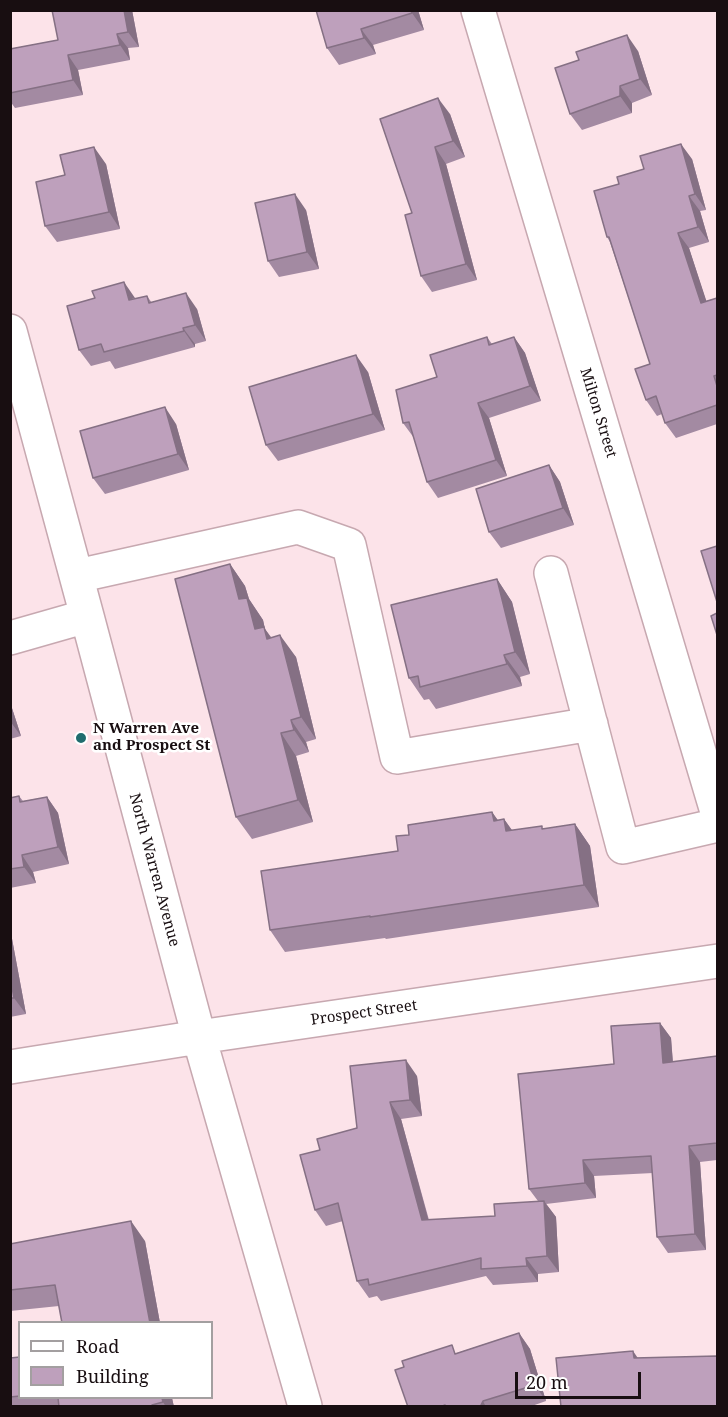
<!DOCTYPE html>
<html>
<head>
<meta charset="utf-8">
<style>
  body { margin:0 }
  #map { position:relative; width:728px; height:1417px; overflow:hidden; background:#fce3e9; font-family:"Noto Serif",serif }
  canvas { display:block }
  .frame { position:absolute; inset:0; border:12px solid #180e11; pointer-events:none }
  .legend { position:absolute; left:18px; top:1321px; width:195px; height:78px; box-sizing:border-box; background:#fff; border:2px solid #a39fa0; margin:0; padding:8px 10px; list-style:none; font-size:18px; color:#180e11 }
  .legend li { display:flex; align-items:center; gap:12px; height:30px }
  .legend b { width:30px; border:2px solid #a39fa0 }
  .scale { position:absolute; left:515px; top:1372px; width:126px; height:27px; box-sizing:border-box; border:3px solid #180e11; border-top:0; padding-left:8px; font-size:18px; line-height:21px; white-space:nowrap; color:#180e11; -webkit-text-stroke:4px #fff; paint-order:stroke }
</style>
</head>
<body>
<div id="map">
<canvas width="728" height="1417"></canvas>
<div class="frame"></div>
<ul class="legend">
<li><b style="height:8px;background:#fff"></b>Road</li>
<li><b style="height:16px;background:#bea0bc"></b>Building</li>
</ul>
<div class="scale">20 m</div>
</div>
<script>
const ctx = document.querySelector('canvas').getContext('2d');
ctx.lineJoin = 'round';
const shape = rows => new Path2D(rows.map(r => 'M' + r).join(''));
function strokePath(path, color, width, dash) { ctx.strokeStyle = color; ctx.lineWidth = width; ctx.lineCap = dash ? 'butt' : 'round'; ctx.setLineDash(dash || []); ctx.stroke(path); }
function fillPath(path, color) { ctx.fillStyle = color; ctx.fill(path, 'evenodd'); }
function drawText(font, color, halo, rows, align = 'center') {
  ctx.font = font + ' "Noto Serif",serif'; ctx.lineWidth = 5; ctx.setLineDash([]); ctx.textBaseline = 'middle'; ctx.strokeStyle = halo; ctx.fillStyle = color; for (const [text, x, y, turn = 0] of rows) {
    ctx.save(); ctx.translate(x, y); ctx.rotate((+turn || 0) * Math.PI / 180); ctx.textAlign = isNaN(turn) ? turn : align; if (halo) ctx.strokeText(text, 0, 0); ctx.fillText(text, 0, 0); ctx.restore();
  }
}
const minor = shape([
  [478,10,718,815],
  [10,331,87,616,199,1037,305,1406],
  [551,573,623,847,718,825],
  [77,576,298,527,349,545,397,757,591,724],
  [10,638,87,616],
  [10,1067,199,1037,718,961]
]);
strokePath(minor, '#c7a8b0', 36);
strokePath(minor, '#fff', 33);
fillPath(shape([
  [132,10,139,47,128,48,130,60,78,70,83,95,15,108,10,101,10,49,58,40],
  [316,10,418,10,424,30,373,45,376,54,339,65,327,48],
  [638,51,652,95,632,103,632,113,582,130,570,114],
  [450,114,465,157,446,164,477,280,432,292,421,276,412,213,380,119],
  [692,159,706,210,700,211,709,242,689,248,706,301,717,298,717,424,676,438,665,423,662,414,657,416,646,400,650,364,610,242,607,237,619,184],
  [106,164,120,229,57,242,45,226,65,175],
  [306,210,319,269,279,277,268,261],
  [147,296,152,303,197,309,206,341,195,344,195,347,115,369,110,361,91,366,79,350,135,299],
  [487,337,492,344,514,337,525,353,541,401,489,418,507,476,438,498,427,482,414,438,403,423,437,377],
  [368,372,385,430,278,461,266,445],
  [176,424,189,470,105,494,93,478],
  [549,465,560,482,574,525,501,548,489,532],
  [230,564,245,586,249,599,263,620,265,629,271,637,296,657,316,739,306,742,309,752,296,756,313,822,252,839,236,817],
  [497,579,512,602,530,674,520,677,522,686,436,709,429,699,424,700,409,678],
  [10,702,21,736,10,739],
  [19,796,23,801,47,797,58,813,69,864,33,872,36,883,10,888,10,798],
  [492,812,498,821,504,819,512,830,544,829,575,824,590,846,599,907,386,939,385,938,285,952,270,930,398,851,409,835],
  [10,928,26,1014,10,1017],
  [660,1023,671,1038,673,1062,717,1056,717,1160,700,1162,706,1250,668,1253,657,1237,653,1173,594,1176,596,1198,546,1204,556,1217,559,1272,538,1274,538,1282,493,1285,486,1276,381,1301,377,1296,369,1298,357,1281,343,1221,326,1226,315,1210,320,1150,357,1128,417,1076,422,1116,401,1119,429,1220,495,1216,538,1201,529,1189,614,1064],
  [145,1241,160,1323,62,1323,59,1306,10,1311,10,1244],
  [519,1333,530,1349,546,1401,529,1407,408,1407,404,1367,457,1353],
  [20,1357,20,1398,172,1398,174,1407,10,1407,10,1358]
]), '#a38aa2');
fillPath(shape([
  [124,10,132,10,139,47,128,32],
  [411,10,418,10,424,30,412,13],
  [361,29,373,45,376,54,364,38],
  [117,34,128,48,130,60,120,45],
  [627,35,638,51,652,95,640,79],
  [68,55,78,70,83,95,73,80],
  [620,86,632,103,632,113,620,96],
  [438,98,450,114,465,157,453,141],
  [681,144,692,159,706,210,695,194],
  [94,147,106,164,120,229,109,212],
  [435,147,446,164,477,280,466,264],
  [295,194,306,210,319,269,307,252],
  [689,196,700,211,709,242,698,227],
  [678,233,689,248,712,318,701,303],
  [124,282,135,298,129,300],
  [186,293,197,309,206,341,195,325],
  [183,328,195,344,195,347,184,331],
  [514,337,525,353,541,401,530,386],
  [356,355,368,372,385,430,373,414],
  [478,403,489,418,507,476,496,460],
  [165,407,176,424,189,470,178,454],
  [549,465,560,482,574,525,563,508],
  [230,564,245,586,249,599,263,620,265,629,279,649,255,629,239,599],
  [497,579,512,602,530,674,515,652],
  [280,635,296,657,316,739,301,717],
  [504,655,520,677,522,686,507,664],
  [10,702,21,736,10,721],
  [291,720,306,742,309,752,294,730],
  [281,733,296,756,313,822,298,800],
  [47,797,58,813,69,864,58,847],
  [492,812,508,834,494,821],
  [504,819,520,842,506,831],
  [575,824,590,846,599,907,584,885],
  [22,855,33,872,36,883,24,867],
  [10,928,26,1014,14,998,10,976],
  [660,1023,671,1038,674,1079,663,1063],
  [406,1060,417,1076,422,1116,410,1100],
  [390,1102,401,1119,433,1237,422,1220],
  [689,1146,700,1162,706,1250,695,1234],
  [583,1160,594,1176,596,1198,585,1183],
  [544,1201,556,1217,559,1272,547,1256],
  [131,1221,145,1241,160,1323,150,1323],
  [526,1258,538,1274,538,1282,527,1266],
  [519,1333,530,1349,546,1401,535,1385],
  [633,1351,644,1367,634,1358],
  [162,1398,172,1398,174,1407,166,1407,163,1402],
  [483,1401,486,1407,480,1407]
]), '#857084');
const building = shape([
  [52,10,124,10,128,32,117,34,120,45,68,55,73,80,10,93,10,49,58,40,52,10],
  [316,10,411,10,412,13,361,29,364,38,327,48,316,10],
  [627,35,640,79,620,86,620,96,570,114,555,68,579,60,576,52,627,35],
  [438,98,453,141,435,147,466,264,421,276,405,215,412,213,380,119,438,98],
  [681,144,695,194,689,196,698,227,678,233,701,303,717,298,717,375,714,376,717,386,717,405,665,423,656,396,646,400,635,369,650,364,609,237,607,237,594,191,619,184,617,177,644,169,640,156,681,144],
  [94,147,109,212,45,226,36,182,65,175,60,155,94,147],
  [295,194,307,252,268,261,255,203,295,194],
  [124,282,129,300,147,296,149,303,186,293,195,325,183,328,184,331,104,352,101,344,79,350,67,306,95,298,92,291,124,282],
  [487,337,489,345,514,337,530,386,478,403,496,460,427,482,409,422,403,423,396,390,437,377,430,355,487,337],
  [356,355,373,414,266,445,249,387,356,355],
  [165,407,178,454,93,478,80,431,165,407],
  [549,465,563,508,489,532,476,489,549,465],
  [717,546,717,602,701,551,717,546],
  [230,564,239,599,247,598,255,629,264,627,267,639,280,635,301,717,291,720,294,730,281,733,298,800,236,817,175,579,230,564],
  [497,579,515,652,504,655,507,664,420,687,418,676,409,678,391,605,497,579],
  [717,613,717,635,711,616,717,613],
  [19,796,20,802,47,797,58,847,22,855,24,867,10,869,10,798,19,796],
  [492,812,494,821,504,819,506,831,542,826,542,829,575,824,584,885,370,917,370,916,270,930,261,871,398,851,396,836,409,835,408,825,492,812],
  [10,976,14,998,10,998,10,976],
  [660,1023,663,1063,717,1056,717,1143,689,1146,695,1234,657,1237,651,1156,583,1160,585,1183,529,1189,518,1074,614,1064,611,1026,660,1023],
  [406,1060,410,1100,390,1102,422,1220,495,1216,494,1204,544,1201,547,1256,526,1258,527,1266,481,1269,481,1258,369,1285,368,1279,357,1281,338,1203,315,1210,300,1155,320,1150,317,1139,357,1128,350,1066,406,1060],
  [131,1221,150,1323,62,1323,55,1285,10,1290,10,1244,131,1221],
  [519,1333,535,1385,483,1401,480,1407,447,1407,445,1405,440,1407,408,1407,395,1370,404,1367,402,1361,452,1345,455,1354,519,1333],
  [633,1351,634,1358,717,1356,717,1406,561,1407,556,1358,633,1351],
  [20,1357,20,1396,10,1397,10,1358,20,1357],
  [58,1398,162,1398,163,1402,152,1405,152,1407,59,1407,58,1398]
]);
fillPath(building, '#bea0bc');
strokePath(building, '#857084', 1.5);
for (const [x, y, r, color] of [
  [81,738,6,"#206c6e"]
]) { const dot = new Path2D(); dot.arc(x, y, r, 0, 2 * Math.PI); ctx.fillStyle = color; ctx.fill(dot); strokePath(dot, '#fff', 2); }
drawText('15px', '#180e11', '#fff', [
  ["Milton Street",598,413,73],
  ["North Warren Avenue",154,870,75],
  ["Prospect Street",364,1013,-8]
]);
drawText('bold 15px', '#180e11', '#fff', [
  ["N Warren Ave",93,729],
  ["and Prospect St",93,746]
], 'left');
</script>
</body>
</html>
